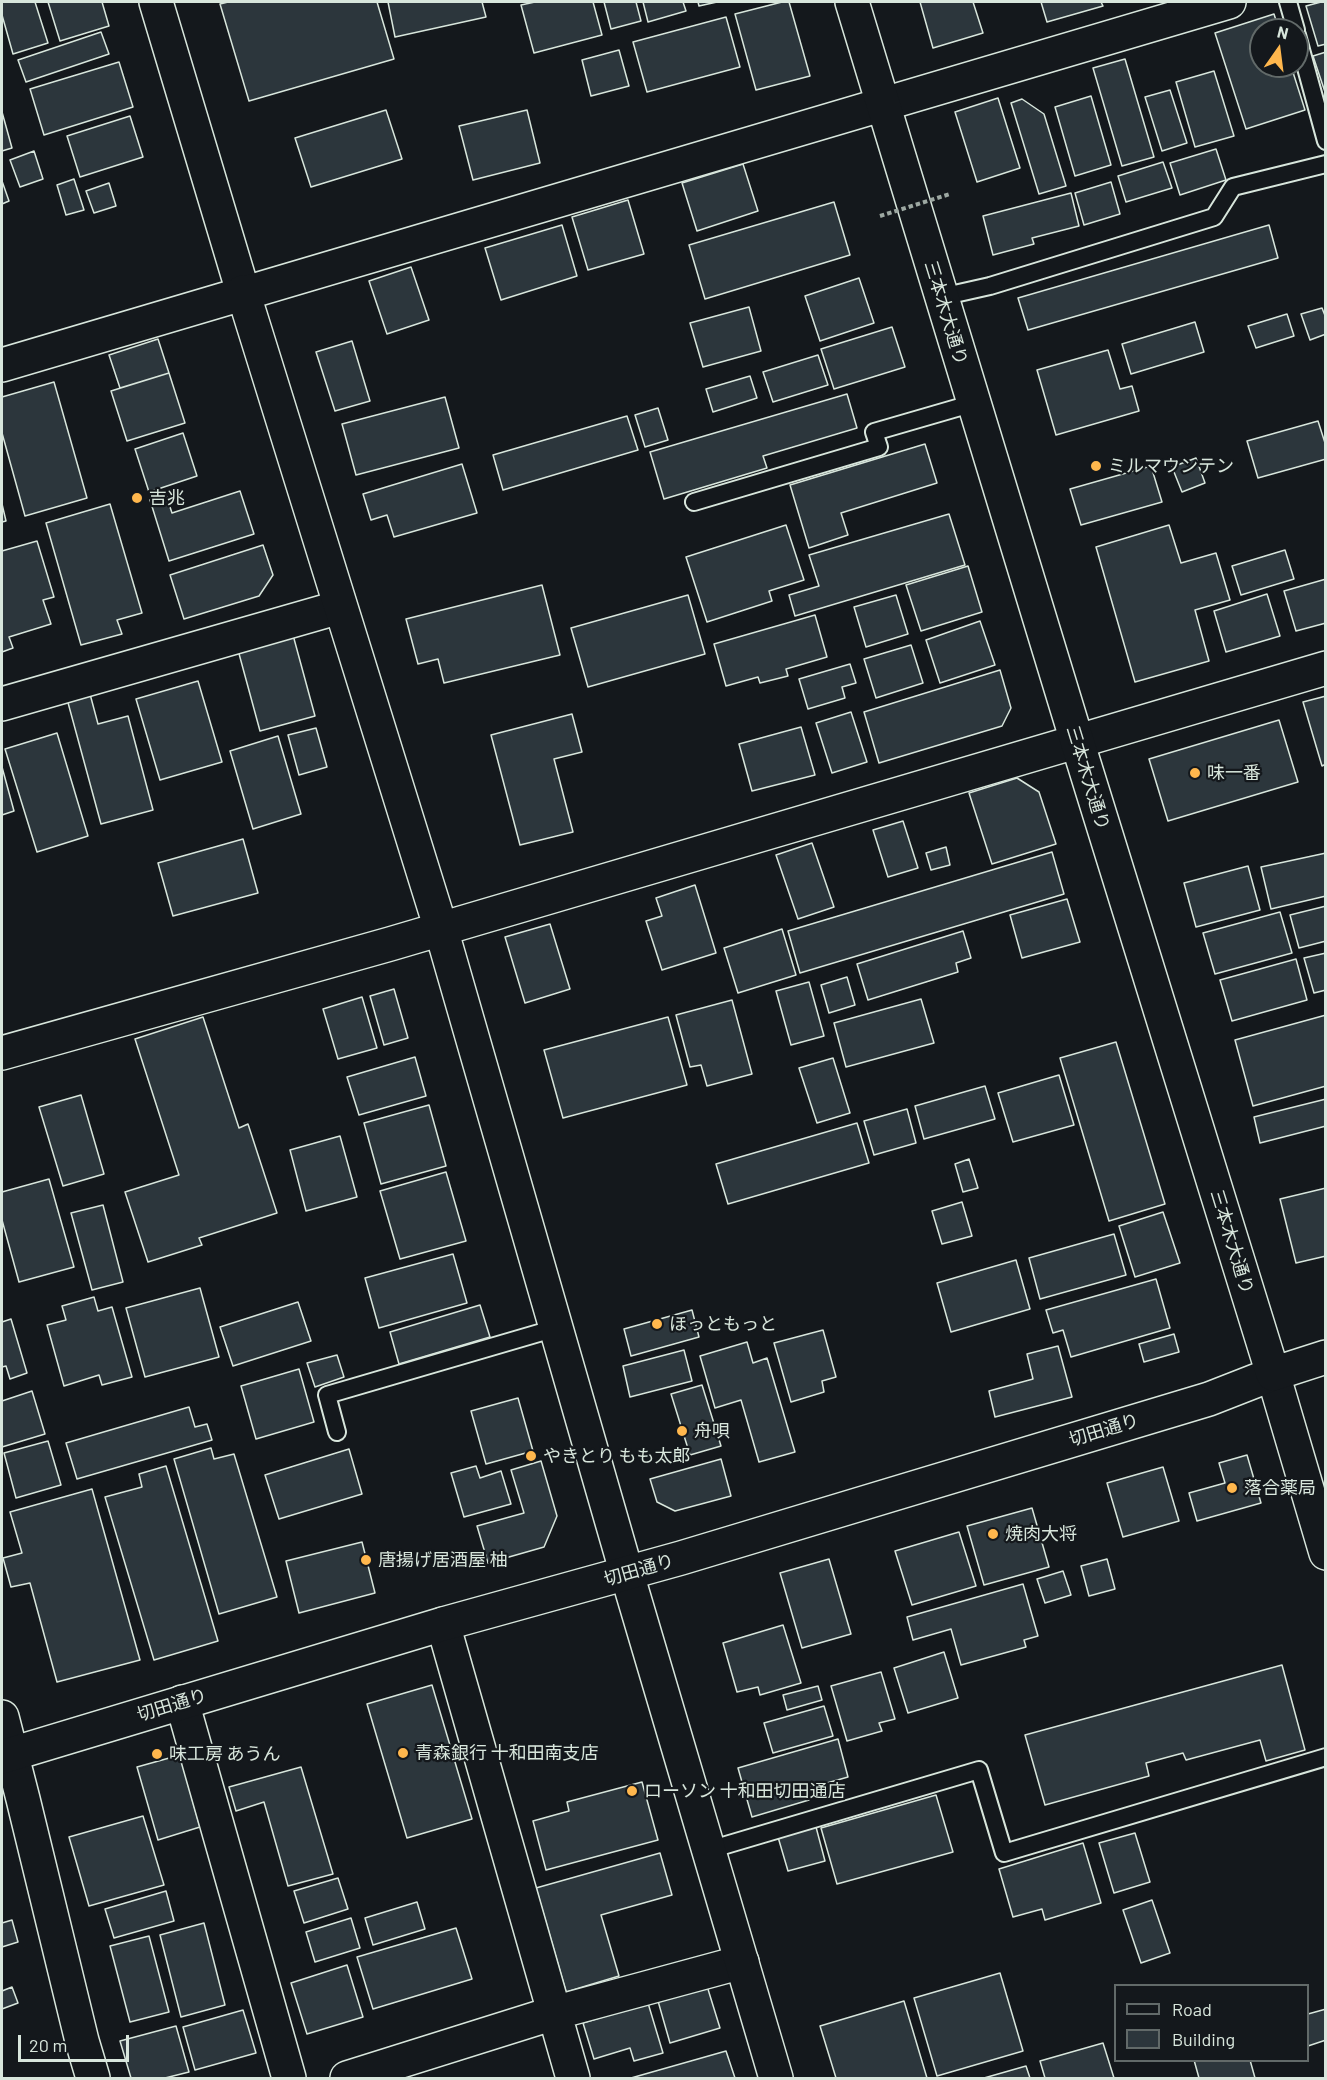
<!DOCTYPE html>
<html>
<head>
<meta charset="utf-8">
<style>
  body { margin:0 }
  #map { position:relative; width:1327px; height:2080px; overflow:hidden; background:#14181c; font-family:Barlow,sans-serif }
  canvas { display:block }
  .frame { position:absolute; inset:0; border:3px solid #d8e6dc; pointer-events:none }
  .legend { position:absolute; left:1114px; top:1984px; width:195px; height:78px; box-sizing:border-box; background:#14181c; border:2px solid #626a69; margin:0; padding:8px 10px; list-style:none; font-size:18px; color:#d8e6dc }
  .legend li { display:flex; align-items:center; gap:12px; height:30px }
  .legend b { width:30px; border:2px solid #626a69 }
  .north { position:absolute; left:1249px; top:18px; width:60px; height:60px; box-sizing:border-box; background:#14181c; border:2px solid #626a69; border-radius:50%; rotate:14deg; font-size:16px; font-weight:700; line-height:24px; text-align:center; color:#d8e6dc }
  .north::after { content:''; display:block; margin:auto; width:21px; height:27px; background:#ffb74d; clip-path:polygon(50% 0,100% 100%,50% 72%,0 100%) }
  .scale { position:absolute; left:18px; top:2035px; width:111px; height:27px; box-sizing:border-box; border:3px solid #d8e6dc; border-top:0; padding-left:8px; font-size:18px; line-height:21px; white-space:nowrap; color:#d8e6dc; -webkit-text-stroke:4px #14181c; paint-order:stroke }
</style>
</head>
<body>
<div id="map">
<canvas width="1327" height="2080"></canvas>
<div class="frame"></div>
<ul class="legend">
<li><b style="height:8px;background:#14181c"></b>Road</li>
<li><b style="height:16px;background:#2c363c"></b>Building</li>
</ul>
<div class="north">N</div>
<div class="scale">20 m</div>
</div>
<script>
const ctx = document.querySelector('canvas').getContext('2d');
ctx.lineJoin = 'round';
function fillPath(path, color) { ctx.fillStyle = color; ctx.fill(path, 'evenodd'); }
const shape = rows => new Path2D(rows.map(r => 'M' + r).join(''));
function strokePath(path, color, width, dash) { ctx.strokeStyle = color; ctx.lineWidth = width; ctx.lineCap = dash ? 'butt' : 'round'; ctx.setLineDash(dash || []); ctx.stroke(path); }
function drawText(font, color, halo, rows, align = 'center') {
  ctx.font = font + ' Barlow,"Noto Sans JP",sans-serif'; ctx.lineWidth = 4.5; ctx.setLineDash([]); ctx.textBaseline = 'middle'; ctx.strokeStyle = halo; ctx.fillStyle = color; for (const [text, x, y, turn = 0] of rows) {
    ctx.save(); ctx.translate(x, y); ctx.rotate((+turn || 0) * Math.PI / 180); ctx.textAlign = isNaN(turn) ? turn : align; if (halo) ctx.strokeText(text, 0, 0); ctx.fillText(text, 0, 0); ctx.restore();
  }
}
const building = shape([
  [2,2,35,2,48,43,13,54,2,15,2,2],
  [48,2,102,2,109,26,60,41,48,2],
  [228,2,377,2,394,59,249,101,220,4,228,2],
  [388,2,482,2,486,17,395,37,388,2],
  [535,2,593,2,602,35,534,53,521,5,535,2],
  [604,2,636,2,641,21,611,29,604,2],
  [643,2,683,2,686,11,648,22,643,2],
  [698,2,717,2,699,6,698,2],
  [782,2,789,2,810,76,756,90,735,14,782,2],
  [920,2,973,2,983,33,933,48,920,2],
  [1041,2,1101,2,1103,6,1047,22,1041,2],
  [1321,2,1326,2,1326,44,1318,46,1306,6,1321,2],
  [1274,14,1279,30,1261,30,1261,66,1291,66,1305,110,1246,129,1215,33,1274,14],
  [726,17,740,67,647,92,633,42,726,17],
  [101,32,109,54,26,82,18,60,101,32],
  [619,50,629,86,591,96,582,60,619,50],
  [1326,52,1326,95,1313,56,1326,52],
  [1125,59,1154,157,1122,166,1093,68,1125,59],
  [119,62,133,107,44,135,30,89,119,62],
  [1214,71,1234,136,1195,147,1176,82,1214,71],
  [1170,90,1187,143,1162,151,1145,97,1170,90],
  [1091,96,1111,165,1075,176,1055,107,1091,96],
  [998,98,1020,168,977,182,955,112,998,98],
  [1022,99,1044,114,1066,186,1039,194,1011,103,1022,99],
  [386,110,402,159,311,187,295,138,386,110],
  [527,110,540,163,473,180,459,126,527,110],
  [2,112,12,148,2,151,2,112],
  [130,116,143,157,80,177,67,136,130,116],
  [1216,149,1226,180,1180,195,1170,163,1216,149],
  [34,151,43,179,20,187,10,160,34,151],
  [1163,162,1172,188,1126,202,1118,176,1163,162],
  [743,164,758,211,697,231,682,183,743,164],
  [74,179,84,210,66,215,57,185,74,179],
  [2,181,9,201,2,204,2,181],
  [1111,182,1120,214,1084,225,1075,193,1111,182],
  [109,183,116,206,94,213,86,191,109,183],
  [1071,193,1079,226,1032,238,1034,244,993,255,983,216,1071,193],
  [628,200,644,254,588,270,572,217,628,200],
  [834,202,850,255,705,299,689,245,834,202],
  [562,225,577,276,501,300,485,248,562,225],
  [1269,225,1278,258,1028,330,1018,298,1269,225],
  [411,267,429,320,387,334,369,281,411,267],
  [859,278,874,323,820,341,805,296,859,278],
  [749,307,761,351,703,367,690,323,749,307],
  [1322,308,1326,318,1326,334,1310,340,1301,314,1322,308],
  [1287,314,1294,336,1256,348,1248,326,1287,314],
  [1195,322,1204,352,1131,374,1122,344,1195,322],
  [892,327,905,367,834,389,821,349,892,327],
  [158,339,169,373,120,388,109,355,158,339],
  [352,341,370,401,335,411,316,352,352,341],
  [1108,350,1120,389,1132,386,1139,411,1056,435,1037,370,1108,350],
  [818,355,828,385,773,402,763,372,818,355],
  [169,373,185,423,127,441,111,391,169,373],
  [750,376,757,398,713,412,706,389,750,376],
  [54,382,87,498,25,516,2,433,2,397,54,382],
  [847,394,857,428,763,456,767,468,664,499,650,452,847,394],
  [445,397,459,448,356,475,342,424,445,397],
  [658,408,668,440,645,447,635,415,658,408],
  [627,416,638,450,503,490,493,455,627,416],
  [1318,421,1326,446,1326,459,1258,478,1247,441,1318,421],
  [183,433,197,476,149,492,135,449,183,433],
  [925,444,937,483,841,513,848,535,809,548,790,485,925,444],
  [1196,458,1205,483,1182,492,1172,467,1196,458],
  [462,464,477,513,394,537,387,515,371,520,363,494,462,464],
  [1151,466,1162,502,1081,525,1070,489,1151,466],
  [240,491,254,534,169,561,150,500,166,495,172,513,240,491],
  [2,504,6,521,2,522,2,504],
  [110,504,142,613,117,620,122,634,81,645,46,523,110,504],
  [949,514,965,565,795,616,789,595,819,586,809,555,949,514],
  [786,525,804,580,769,591,772,601,707,622,686,557,786,525],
  [1169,525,1181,563,1216,553,1230,600,1195,610,1209,661,1135,682,1096,547,1169,525],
  [37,541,54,597,43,600,51,624,9,637,13,648,2,652,2,551,37,541],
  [263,545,273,575,259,596,184,619,170,575,263,545],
  [1285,550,1294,579,1241,595,1232,566,1285,550],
  [968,566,982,612,921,631,906,585,968,566],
  [1326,579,1326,623,1296,631,1284,591,1326,579],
  [542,585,560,655,444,683,438,659,418,664,406,619,542,585],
  [1267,594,1280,636,1226,652,1214,611,1267,594],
  [688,595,705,654,588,687,571,628,688,595],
  [896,595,908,634,866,647,854,607,896,595],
  [815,615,827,657,786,669,788,676,760,683,758,677,726,686,714,644,815,615],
  [980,621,995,665,940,683,926,640,980,621],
  [293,635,315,716,260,731,238,650,293,635],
  [911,645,923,683,876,698,864,659,911,645],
  [850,664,856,683,842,687,845,698,808,709,799,679,850,664],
  [1000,670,1011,708,1002,726,879,763,864,712,1000,670],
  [198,681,222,762,160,780,136,699,198,681],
  [90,694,98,724,128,716,153,810,101,824,67,699,90,694],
  [1326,696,1326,764,1322,766,1303,702,1326,696],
  [851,712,867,762,832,773,816,723,851,712],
  [572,714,582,752,554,759,573,832,520,845,491,735,572,714],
  [1279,720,1298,782,1168,821,1149,759,1279,720],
  [801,727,815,775,752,791,739,744,801,727],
  [316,728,327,767,299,775,288,735,316,728],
  [57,733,88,836,37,852,5,749,57,733],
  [278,736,301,814,253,829,230,751,278,736],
  [2,767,14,811,2,815,2,767],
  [1017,778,1039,792,1056,844,992,864,969,793,1017,778],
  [903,821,918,868,888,877,873,830,903,821],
  [243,839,258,893,173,916,158,863,243,839],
  [812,843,834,907,798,919,776,855,812,843],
  [946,847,950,865,931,870,926,853,946,847],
  [1052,852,1064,894,800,973,788,931,1052,852],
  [1326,853,1326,896,1271,909,1261,867,1326,853],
  [1248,866,1260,910,1196,927,1184,883,1248,866],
  [695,885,716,953,662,970,646,921,662,916,656,898,695,885],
  [1067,899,1080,942,1022,958,1010,915,1067,899],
  [1326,906,1326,941,1299,948,1290,915,1326,906],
  [1280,912,1292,953,1215,974,1203,933,1280,912],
  [550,924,570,989,525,1003,505,937,550,924],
  [782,929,796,975,738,993,724,948,782,929],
  [963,931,971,958,956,963,958,972,868,1000,857,964,963,931],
  [1326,953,1326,990,1314,993,1304,958,1326,953],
  [1296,959,1307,1000,1232,1021,1220,980,1296,959],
  [847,977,855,1005,829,1013,821,985,847,977],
  [809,982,824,1036,791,1045,776,991,809,982],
  [394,989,408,1038,384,1045,370,996,394,989],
  [362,997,377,1048,338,1059,323,1009,362,997],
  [921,999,934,1043,846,1067,834,1023,921,999],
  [732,1000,752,1074,707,1086,701,1065,690,1067,676,1015,732,1000],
  [1326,1015,1326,1086,1253,1106,1235,1040,1326,1015],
  [203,1017,239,1128,248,1124,277,1213,199,1238,202,1245,148,1262,125,1192,179,1175,135,1039,203,1017],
  [668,1017,687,1085,563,1118,544,1050,668,1017],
  [1116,1042,1165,1204,1109,1221,1060,1058,1116,1042],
  [415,1057,426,1096,359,1115,347,1077,415,1057],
  [833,1058,850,1113,817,1123,799,1068,833,1058],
  [1059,1075,1074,1125,1013,1142,998,1093,1059,1075],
  [985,1086,995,1119,924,1139,915,1106,985,1086],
  [81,1095,104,1174,63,1186,39,1107,81,1095],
  [1326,1099,1326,1126,1260,1143,1254,1117,1326,1099],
  [429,1105,446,1166,381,1184,364,1123,429,1105],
  [907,1109,916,1143,874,1155,864,1121,907,1109],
  [857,1123,869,1163,728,1204,716,1164,857,1123],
  [340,1136,357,1197,306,1211,290,1150,340,1136],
  [969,1159,978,1188,963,1192,955,1164,969,1159],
  [446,1172,466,1241,400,1259,380,1191,446,1172],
  [49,1179,74,1267,19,1282,2,1220,2,1192,49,1179],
  [1326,1188,1326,1256,1296,1263,1280,1199,1326,1188],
  [962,1202,972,1236,942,1244,932,1211,962,1202],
  [103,1205,123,1282,92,1290,71,1213,103,1205],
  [1163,1212,1180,1263,1135,1277,1119,1226,1163,1212],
  [1114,1234,1126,1275,1040,1299,1029,1258,1114,1234],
  [453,1254,467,1303,379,1328,365,1278,453,1254],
  [1016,1260,1030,1309,951,1332,937,1283,1016,1260],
  [1156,1279,1170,1328,1071,1357,1063,1330,1053,1333,1046,1310,1156,1279],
  [200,1288,219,1357,145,1377,126,1308,200,1288],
  [94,1297,98,1311,112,1307,132,1377,102,1385,99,1375,64,1386,47,1325,66,1320,62,1306,94,1297],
  [298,1302,311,1341,233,1366,220,1327,298,1302],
  [480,1305,490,1337,399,1364,390,1332,480,1305],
  [692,1310,699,1337,631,1356,624,1329,692,1310],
  [11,1319,27,1373,10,1379,6,1366,2,1367,2,1322,11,1319],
  [823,1330,836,1377,822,1381,824,1392,791,1402,774,1343,823,1330],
  [1174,1334,1179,1352,1144,1362,1139,1344,1174,1334],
  [747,1342,753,1363,767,1358,795,1452,759,1462,741,1400,715,1408,700,1356,747,1342],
  [1058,1346,1072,1397,995,1417,989,1391,1033,1379,1027,1354,1058,1346],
  [684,1350,692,1381,630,1397,623,1366,684,1350],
  [337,1355,344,1377,315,1387,307,1363,337,1355],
  [299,1369,314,1422,256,1439,241,1386,299,1369],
  [702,1385,721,1446,690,1455,671,1394,702,1385],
  [32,1391,45,1434,2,1447,2,1401,32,1391],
  [518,1398,533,1451,486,1464,471,1411,518,1398],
  [189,1407,195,1427,207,1424,212,1440,77,1479,66,1443,189,1407],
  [48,1441,61,1485,16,1498,4,1453,48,1441],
  [211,1448,214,1459,234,1454,277,1597,219,1614,174,1459,211,1448],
  [349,1449,362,1494,279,1519,265,1475,349,1449],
  [1247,1455,1261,1503,1197,1521,1189,1493,1225,1483,1219,1463,1247,1455],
  [721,1459,731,1496,675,1511,657,1502,650,1479,721,1459],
  [541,1461,557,1516,544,1547,488,1563,477,1526,524,1513,511,1470,541,1461],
  [166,1466,218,1641,154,1660,105,1497,142,1487,139,1474,166,1466],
  [476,1466,480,1478,501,1471,511,1504,464,1517,451,1473,476,1466],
  [1163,1467,1179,1521,1123,1537,1107,1483,1163,1467],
  [92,1489,140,1660,57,1682,30,1583,11,1587,3,1558,22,1553,10,1512,92,1489],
  [1032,1508,1049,1567,984,1585,967,1526,1032,1508],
  [959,1532,976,1586,912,1605,895,1551,959,1532],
  [362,1542,375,1593,299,1613,286,1561,362,1542],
  [829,1559,851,1634,802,1648,780,1573,829,1559],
  [1107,1559,1115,1589,1089,1596,1081,1566,1107,1559],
  [1063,1571,1071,1595,1045,1603,1037,1579,1063,1571],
  [1023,1584,1038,1636,1024,1640,1026,1647,961,1665,951,1629,913,1640,907,1617,1023,1584],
  [783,1625,801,1683,760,1695,758,1687,737,1692,723,1643,783,1625],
  [944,1652,958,1698,908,1713,894,1668,944,1652],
  [1282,1665,1305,1750,1266,1761,1260,1740,1186,1760,1183,1753,1146,1763,1149,1776,1045,1805,1025,1735,1282,1665],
  [881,1672,895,1719,879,1723,882,1731,847,1741,831,1686,881,1672],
  [432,1685,472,1819,407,1838,367,1704,432,1685],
  [818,1686,822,1700,787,1710,783,1695,818,1686],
  [824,1706,833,1736,773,1753,764,1723,824,1706],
  [838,1739,848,1777,806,1789,809,1800,752,1817,738,1768,838,1739],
  [180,1755,200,1827,158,1840,137,1767,180,1755],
  [301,1767,333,1874,288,1886,264,1802,236,1811,229,1787,301,1767],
  [642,1782,658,1840,546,1870,533,1821,569,1811,567,1802,642,1782],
  [936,1795,953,1852,837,1884,821,1828,936,1795],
  [143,1816,164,1885,89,1906,69,1837,143,1816],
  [816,1827,825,1861,788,1871,778,1837,816,1827],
  [1135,1833,1150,1882,1114,1893,1099,1843,1135,1833],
  [1083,1843,1101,1903,1045,1920,1042,1909,1013,1917,999,1869,1083,1843],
  [660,1853,672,1895,601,1915,619,1976,566,1992,536,1888,660,1853],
  [338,1878,348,1909,304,1923,294,1891,338,1878],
  [166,1891,174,1921,114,1938,105,1909,166,1891],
  [1152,1900,1170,1953,1141,1963,1123,1910,1152,1900],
  [417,1902,425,1929,373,1945,365,1918,417,1902],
  [351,1918,360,1948,315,1962,306,1932,351,1918],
  [12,1920,18,1942,2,1947,2,1923,12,1920],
  [204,1923,225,2005,181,2017,160,1935,204,1923],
  [456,1928,472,1979,373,2009,357,1957,456,1928],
  [149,1936,169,2012,130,2022,110,1946,149,1936],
  [347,1965,363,2017,307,2034,291,1983,347,1965],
  [1000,1973,1023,2051,937,2076,914,1998,1000,1973],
  [707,1986,720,2028,670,2043,658,2001,707,1986],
  [12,1987,18,2003,2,2009,2,1991,12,1987],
  [904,2001,927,2078,836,2078,820,2026,904,2001],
  [648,2003,663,2053,634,2061,630,2048,594,2059,583,2023,648,2003],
  [1326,2009,1326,2040,1308,2046,1308,2014,1326,2009],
  [243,2010,256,2053,195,2070,183,2027,243,2010],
  [176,2026,189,2072,165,2078,131,2078,120,2041,176,2026],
  [1103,2043,1114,2078,1045,2078,1040,2061,1103,2043],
  [726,2051,735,2078,631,2078,726,2051],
  [1194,2060,1250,2060,1255,2078,1199,2078,1194,2060],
  [1026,2066,1030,2078,984,2078,1026,2066]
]);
fillPath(building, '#2c363c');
strokePath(building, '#d8e6dc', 1.5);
const service = shape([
  [1288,2,1296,30],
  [1297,35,1326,141],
  [941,297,990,286,1214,217,1233,187,1326,164],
  [694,502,879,447,874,432,974,403],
  [337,1432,327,1395,556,1328],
  [709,1850,979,1770,1004,1853,1326,1757]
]);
const minor = shape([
  [156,2,243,292],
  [2,704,340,607],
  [443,1624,573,2078],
  [182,1702,289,2078],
  [2,1717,23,1799,82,2041,93,2078],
  [347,2078,554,2013,742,1962]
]);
const tertiary = shape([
  [243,292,441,929,627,1574,776,2078],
  [2,365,1229,2],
  [2,1053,390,944,1326,668]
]);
const secondary = shape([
  [1273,1374,1326,1553]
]);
const primary = shape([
  [2,1757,443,1624,681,1558,1209,1399,1273,1374]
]);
const trunk = shape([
  [852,2,1077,741,1273,1374,1326,1357]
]);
strokePath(service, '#d8e6dc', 20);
strokePath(minor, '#d8e6dc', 36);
strokePath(tertiary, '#d8e6dc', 36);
strokePath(secondary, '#d8e6dc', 36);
strokePath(primary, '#d8e6dc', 36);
strokePath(trunk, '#d8e6dc', 36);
strokePath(service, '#14181c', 16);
strokePath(minor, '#14181c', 33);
strokePath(tertiary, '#14181c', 33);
strokePath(secondary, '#14181c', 33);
strokePath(primary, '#14181c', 33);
strokePath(trunk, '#14181c', 33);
strokePath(shape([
  [880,216,950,194]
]), '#9da8a2', 4, [4.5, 3]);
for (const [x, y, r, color] of [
  [1096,466,6,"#ffb74d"],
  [137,498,6,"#ffb74d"],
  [1195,773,6,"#ffb74d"],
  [657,1324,6,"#ffb74d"],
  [682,1431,6,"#ffb74d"],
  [531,1456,6,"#ffb74d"],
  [1232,1488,6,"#ffb74d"],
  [993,1534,6,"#ffb74d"],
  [366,1560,6,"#ffb74d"],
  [403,1753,6,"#ffb74d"],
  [157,1754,6,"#ffb74d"],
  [632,1791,6,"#ffb74d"]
]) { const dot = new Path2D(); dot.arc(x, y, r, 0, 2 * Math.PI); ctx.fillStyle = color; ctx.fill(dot); strokePath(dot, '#14181c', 2); }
drawText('18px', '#d8e6dc', '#14181c', [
  ["三本木大通り",946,313,73],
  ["三本木大通り",1088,778,73],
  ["三本木大通り",1232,1242,73],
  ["切田通り",1104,1430,-17],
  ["切田通り",639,1570,-16],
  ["切田通り",172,1705,-17]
]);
drawText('18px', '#d8e6dc', '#14181c', [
  ["ミルマウンテン",1108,466],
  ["吉兆",149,498],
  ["味一番",1207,773],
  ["ほっともっと",669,1324],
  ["舟唄",694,1431],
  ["やきとり もも太郎",543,1456],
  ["落合薬局",1244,1488],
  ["焼肉大将",1005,1534],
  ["唐揚げ居酒屋 柚",378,1560],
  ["青森銀行 十和田南支店",415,1753],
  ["味工房 あうん",169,1754],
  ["ローソン 十和田切田通店",644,1791]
], 'left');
</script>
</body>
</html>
